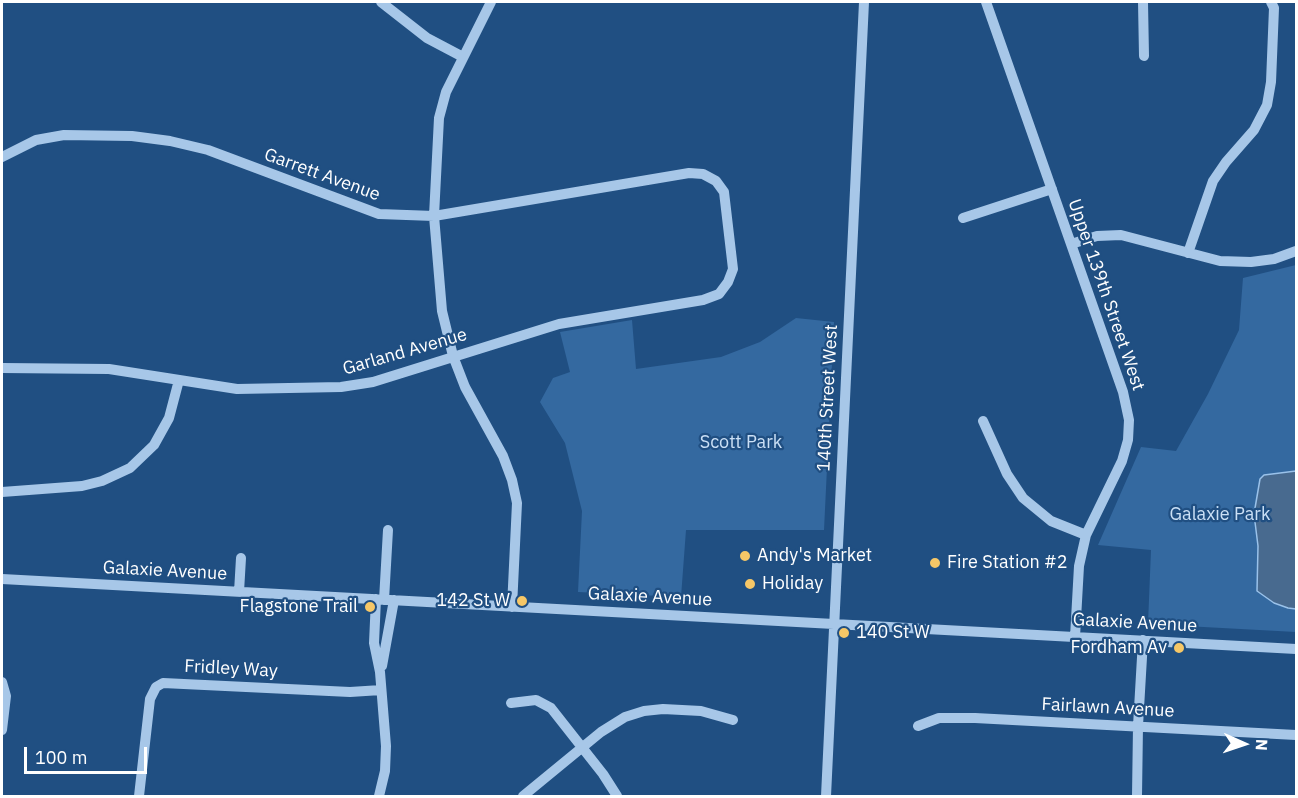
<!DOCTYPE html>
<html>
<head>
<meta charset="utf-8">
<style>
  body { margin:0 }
  #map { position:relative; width:1298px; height:798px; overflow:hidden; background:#204f82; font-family:"IBM Plex Sans",sans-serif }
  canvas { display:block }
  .frame { position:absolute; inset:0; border:3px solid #fff; pointer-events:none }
  .north { position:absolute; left:1214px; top:714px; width:60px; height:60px; -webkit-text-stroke:4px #204f82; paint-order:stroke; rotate:93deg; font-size:16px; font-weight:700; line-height:24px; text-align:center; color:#fff }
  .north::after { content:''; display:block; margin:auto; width:21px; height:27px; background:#fff; clip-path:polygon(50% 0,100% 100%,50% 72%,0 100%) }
  .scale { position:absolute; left:24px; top:747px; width:123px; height:27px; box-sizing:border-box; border:3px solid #fff; border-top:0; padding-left:8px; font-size:18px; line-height:21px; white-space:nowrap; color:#fff; -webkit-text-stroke:4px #204f82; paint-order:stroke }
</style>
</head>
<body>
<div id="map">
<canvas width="1298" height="798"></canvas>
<div class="frame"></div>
<div class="north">N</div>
<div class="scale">100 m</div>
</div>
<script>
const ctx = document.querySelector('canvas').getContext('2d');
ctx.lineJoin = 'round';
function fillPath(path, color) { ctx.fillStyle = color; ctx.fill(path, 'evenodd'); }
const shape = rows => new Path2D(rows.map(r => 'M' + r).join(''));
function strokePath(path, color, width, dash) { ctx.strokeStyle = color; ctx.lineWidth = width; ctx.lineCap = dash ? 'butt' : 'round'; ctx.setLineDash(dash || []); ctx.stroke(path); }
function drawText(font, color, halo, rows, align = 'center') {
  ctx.font = font + ' "IBM Plex Sans",sans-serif'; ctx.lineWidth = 4.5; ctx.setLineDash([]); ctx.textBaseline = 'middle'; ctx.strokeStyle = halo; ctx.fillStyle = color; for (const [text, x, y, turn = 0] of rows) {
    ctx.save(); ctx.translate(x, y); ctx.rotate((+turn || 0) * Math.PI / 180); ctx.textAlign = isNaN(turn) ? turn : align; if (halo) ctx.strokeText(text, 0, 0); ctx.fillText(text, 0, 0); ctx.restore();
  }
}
fillPath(shape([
  [1296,265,1296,632,1148,624,1151,550,1098,545,1141,447,1176,451,1208,394,1239,330,1243,278],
  [796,318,834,322,824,530,686,530,681,597,578,592,582,511,565,443,540,402,553,378,570,372,560,332,632,320,636,369,721,357,760,342]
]), '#3469a0');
const water = shape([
  [1296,471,1296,609,1288,608,1274,603,1257,591,1258,546,1254,514,1260,479,1264,475,1296,471]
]);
fillPath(water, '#486a8f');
strokePath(water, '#9ac2ea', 1.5);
strokePath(shape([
  [381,2,427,38,463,57],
  [491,2,446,92,439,118,434,216,442,311,453,356,465,387,503,456,512,480,517,503,512,607],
  [986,2,1123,392,1129,420,1128,440,1122,461,1086,535,1079,566,1075,637],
  [1143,2,1144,56],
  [2,157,36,140,64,135,132,136,170,141,208,150,379,214,434,216,689,173,703,174,716,181,724,192,733,269,728,282,719,294,703,300,559,324,373,382,341,387,237,389,109,369,2,368],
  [963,218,1052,189],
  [1071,244,1097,236,1121,235,1220,261,1251,262,1274,259,1296,251],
  [1188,253,1213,181,1226,162,1254,130,1267,105,1271,82,1274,8,1271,2],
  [983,421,1007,474,1023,498,1051,521,1086,535],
  [2,492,82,486,102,481,130,468,154,445,169,418,179,380],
  [2,579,1296,649],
  [239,592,241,558],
  [376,599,374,643,380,672,386,746,385,771,379,796],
  [384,600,388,530],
  [382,666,394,600],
  [2,682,6,696,2,730],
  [511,703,536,700,551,708,603,774,617,796],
  [918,726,939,718,975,718,1296,735],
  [139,796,150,699,156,687,163,683,350,692,381,690],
  [523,796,601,732,625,717,644,711,663,709,701,711,733,720],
  [826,796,864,2],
  [1137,796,1138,726,1143,640]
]), '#a7c7e8', 10);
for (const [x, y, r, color] of [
  [745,556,6,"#f6c767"],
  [935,563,6,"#f6c767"],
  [750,584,6,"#f6c767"],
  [522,601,6,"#f6c767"],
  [370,607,6,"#f6c767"],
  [844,633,6,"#f6c767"],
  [1179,648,6,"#f6c767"]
]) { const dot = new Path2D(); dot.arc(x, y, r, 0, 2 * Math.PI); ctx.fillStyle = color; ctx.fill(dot); strokePath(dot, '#204f82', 2); }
drawText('18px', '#fff', '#204f82', [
  ["Garrett Avenue",322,175,20],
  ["Upper 139th Street West",1106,295,71],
  ["Garland Avenue",405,352,-16],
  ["140th Street West",828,398,-87],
  ["Galaxie Avenue",165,571,3],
  ["Galaxie Avenue",650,597,3],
  ["Galaxie Avenue",1135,623,3],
  ["Fridley Way",231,669,3],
  ["Fairlawn Avenue",1108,708,3]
]);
drawText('18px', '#cbe0f6', '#204f82', [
  ["Scott Park",741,443],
  ["Galaxie Park",1220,515]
]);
drawText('18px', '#fff', '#204f82', [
  ["Andy's Market",757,556],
  ["Fire Station #2",947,563],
  ["Holiday",762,584],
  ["142 St W",510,601,"right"],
  ["Flagstone Trail",358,607,"right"],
  ["140 St W",856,633],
  ["Fordham Av",1167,648,"right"]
], 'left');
</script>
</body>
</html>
